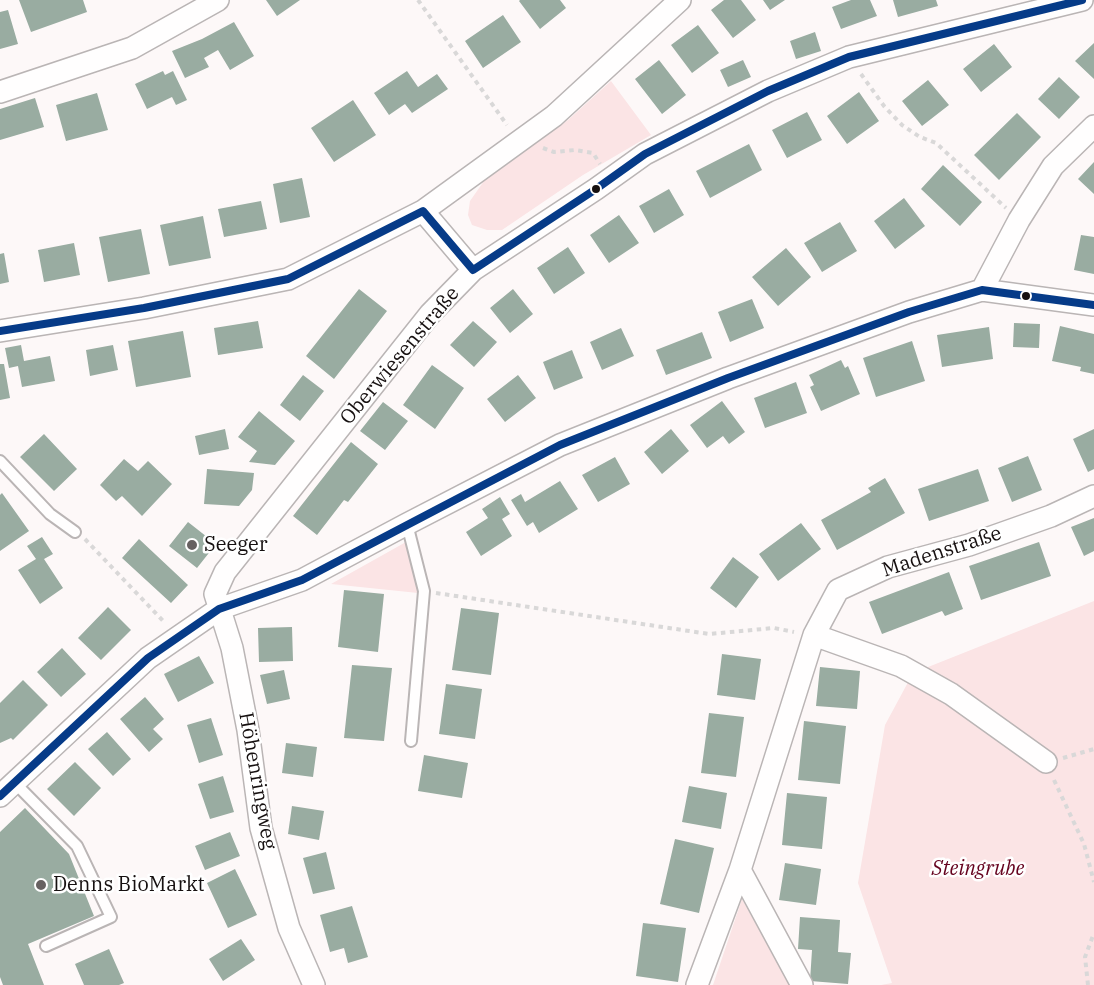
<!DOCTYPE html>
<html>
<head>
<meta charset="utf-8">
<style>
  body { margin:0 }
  canvas { display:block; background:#fdf8f8 }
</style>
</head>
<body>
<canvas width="1094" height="985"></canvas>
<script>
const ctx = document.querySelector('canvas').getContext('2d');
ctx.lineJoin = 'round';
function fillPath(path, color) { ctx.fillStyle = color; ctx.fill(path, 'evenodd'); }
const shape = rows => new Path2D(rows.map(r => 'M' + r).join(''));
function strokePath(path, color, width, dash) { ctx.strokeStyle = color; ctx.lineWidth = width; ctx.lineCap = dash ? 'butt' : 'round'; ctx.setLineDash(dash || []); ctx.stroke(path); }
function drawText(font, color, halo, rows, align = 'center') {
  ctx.font = font + ' "IBM Plex Serif",serif'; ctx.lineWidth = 5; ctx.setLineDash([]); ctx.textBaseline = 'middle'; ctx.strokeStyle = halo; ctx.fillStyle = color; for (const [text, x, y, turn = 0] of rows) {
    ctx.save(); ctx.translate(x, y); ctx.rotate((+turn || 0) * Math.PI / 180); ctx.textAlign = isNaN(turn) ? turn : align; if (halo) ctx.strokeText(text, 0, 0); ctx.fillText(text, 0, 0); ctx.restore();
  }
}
fillPath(shape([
  [611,81,651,135,583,175,502,230,487,230,472,225,468,215,470,201,484,181,568,120],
  [406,542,418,593,331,584],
  [1094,601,1094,985,881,985,892,983,858,883,885,725,913,673],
  [742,899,790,985,713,985]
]), '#fbe4e5');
fillPath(shape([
  [19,0,83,0,87,12,31,32],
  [266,0,300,0,277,16],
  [520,0,560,0,566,8,540,29,519,1],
  [724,0,741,0,756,20,733,38,711,10],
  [763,0,785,0,770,10],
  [851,0,870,0,877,16,841,29,832,7],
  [893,0,936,0,938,6,898,17],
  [8,10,18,44,0,49,0,12],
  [503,15,521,42,483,68,465,41],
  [234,22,254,56,230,70,218,50,204,58,209,67,185,78,172,51,202,39],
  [698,25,719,53,692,73,671,45],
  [815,32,821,51,796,59,790,41],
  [1094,43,1094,79,1075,61],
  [994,44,1012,67,981,92,963,69],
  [659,60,686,95,662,114,635,79],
  [743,60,751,77,728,87,720,70],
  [163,71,165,75,173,71,187,100,176,105,172,97,147,109,135,84],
  [407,71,418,87,437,74,448,89,412,113,405,104,389,115,374,93],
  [1059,77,1080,97,1059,119,1038,99],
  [928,80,949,105,922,126,902,101],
  [859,92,879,121,847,144,827,116],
  [97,93,108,130,66,141,56,105],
  [35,98,44,127,0,140,0,109],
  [353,100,376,135,334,162,311,128],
  [807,112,822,140,787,158,772,130],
  [1017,113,1041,137,999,180,974,155],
  [749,144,762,170,710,198,696,171],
  [1094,162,1094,194,1078,179],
  [943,165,982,202,960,226,921,189],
  [302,178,310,217,280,223,273,184],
  [669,189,684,215,654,233,639,206],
  [904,198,925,226,895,249,874,221],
  [261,201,267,229,224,237,218,209],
  [619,215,639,243,609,263,590,235],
  [203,216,211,258,169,266,160,225],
  [840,222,857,251,822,272,804,243],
  [141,229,150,274,108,282,99,237],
  [1081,235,1094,237,1094,274,1074,270],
  [74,243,80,275,44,282,38,250],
  [568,247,585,273,554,294,537,268],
  [786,248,811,277,778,306,752,277],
  [4,253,9,282,0,284,0,254],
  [359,289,387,311,334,379,306,356],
  [513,289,533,314,510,333,490,308],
  [752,299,764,328,730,342,718,312],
  [258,321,263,348,218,355,214,328],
  [473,321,497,342,474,367,450,345],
  [1014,323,1040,324,1039,348,1013,347],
  [1060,326,1094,334,1094,374,1080,371,1081,367,1052,361],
  [989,327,993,359,942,367,937,335],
  [621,328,634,356,602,370,590,342],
  [183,331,191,377,136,387,128,341],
  [702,332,712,358,666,375,656,350],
  [912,341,925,381,876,397,863,358],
  [21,345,24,361,50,356,55,381,22,387,18,366,9,368,5,348],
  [113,345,118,370,90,376,86,350],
  [572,350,583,378,554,390,543,362],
  [841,360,845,368,848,366,860,394,821,411,810,387,814,385,809,375],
  [0,364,4,364,10,398,0,400],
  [432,365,464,388,435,429,403,405],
  [303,375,324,391,300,421,280,405],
  [518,375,536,398,505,422,487,399],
  [796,382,807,413,765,428,754,398],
  [722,401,745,432,729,444,723,436,707,448,690,425],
  [383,402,408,421,385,450,360,431],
  [259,411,295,441,275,465,249,462,257,451,238,437],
  [225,429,229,449,199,455,195,436],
  [671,429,689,451,662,474,644,452],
  [1094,429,1094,469,1088,472,1073,439],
  [44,434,77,469,54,491,20,457],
  [351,442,378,464,348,502,344,500,317,535,293,516],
  [1028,456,1042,490,1012,502,998,468],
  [615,457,630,484,598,502,582,475],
  [124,459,138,471,148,461,172,484,142,516,122,496,116,501,100,485],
  [207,469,254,473,252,490,239,506,204,504],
  [978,469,989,501,929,521,918,489],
  [885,478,905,513,837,550,821,520,871,492,868,488],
  [560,481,578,509,539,533,533,522,527,526,511,500,521,494,525,502],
  [2,493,29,531,0,551,0,495],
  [500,497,510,514,502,519,512,536,481,556,466,532,488,518,482,509],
  [1094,518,1094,551,1084,556,1071,527],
  [188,522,216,544,197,568,169,546],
  [801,523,821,549,778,581,759,554],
  [42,537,53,554,44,559,63,588,40,604,18,570,36,559,27,546],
  [139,539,188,585,171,603,122,558],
  [1039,542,1051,576,981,600,969,566],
  [733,557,759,577,736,608,710,588],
  [949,572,963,609,945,616,942,611,882,634,869,602],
  [344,590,384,594,378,652,338,647],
  [108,607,131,630,101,660,78,638],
  [461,608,499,613,491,675,452,670],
  [292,627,293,661,259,662,258,628],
  [62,648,86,674,61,697,37,672],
  [722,654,761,659,755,700,717,695],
  [199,656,214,683,178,702,164,674],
  [352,665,392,668,384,741,344,738],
  [820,667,860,671,857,709,816,706],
  [284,670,290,699,267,704,260,675],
  [23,680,48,705,13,740,11,738,0,743,0,703],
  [446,684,482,689,475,739,439,734],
  [145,697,164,719,153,729,163,739,149,752,120,719],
  [709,713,744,717,736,777,701,773],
  [211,718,223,755,199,763,187,725],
  [804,721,846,726,840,784,798,780],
  [107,732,131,759,113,776,88,749],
  [286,743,317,747,313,777,282,773],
  [424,755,468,763,462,798,418,791],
  [75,762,101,788,74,816,47,789],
  [223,776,234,812,210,819,198,784],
  [689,786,727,793,721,829,682,822],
  [787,793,827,797,822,849,782,845],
  [292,806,324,811,319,840,288,834],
  [25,808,69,854,94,916,28,944,44,985,3,985,0,977,0,832],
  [230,832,240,856,205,870,195,846],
  [675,839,714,848,699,913,660,904],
  [326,852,335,889,313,894,303,858],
  [785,863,821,869,816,905,779,900],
  [235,869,257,915,228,928,207,883],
  [352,906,368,957,348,963,344,948,330,952,320,915],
  [800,917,840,920,838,952,851,953,848,984,810,981,812,950,798,949],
  [643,923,686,928,678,982,636,976],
  [241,939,255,960,223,981,209,959],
  [109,949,124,983,119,985,84,985,75,964]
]), '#99aca1');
const service = shape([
  [0,461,50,514,75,532],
  [407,524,424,591,411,741],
  [14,782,77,846,111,917,46,946]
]);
const minor = shape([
  [0,92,132,48,218,0],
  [423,211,473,270],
  [982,290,1019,220,1053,166,1094,126],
  [0,331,144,308,288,279,423,211,554,116,680,0],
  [814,635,901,666,951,694,1046,762],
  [0,796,148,658,219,609,302,580,407,524,560,445,728,378,909,312,982,290,1094,305],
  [314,985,289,928,261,828,248,730,232,648,215,594,225,572,430,314,473,270,596,189,645,154,768,91,849,57,1082,0],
  [697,985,740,870],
  [802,985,740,870,814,635,838,590,888,567,969,545,1051,516,1094,496]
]);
strokePath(service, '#bab5b5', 14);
strokePath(minor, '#bab5b5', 24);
strokePath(shape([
  [418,0,507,125],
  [861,74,884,106,902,125,920,137,936,143,1006,208],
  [543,148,554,152,575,150,593,153,600,164],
  [85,539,165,623],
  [436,593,709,634,774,628,794,632],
  [1063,758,1094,749],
  [1054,780,1084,844,1094,882],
  [1088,985,1085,957,1094,933]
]), '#d9d8d8', 4, [4.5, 4.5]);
strokePath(service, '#fffefe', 10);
strokePath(minor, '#fffefe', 21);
strokePath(shape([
  [0,331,144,308,288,279,423,211,473,270,596,189,645,154,768,91,849,57,1082,0],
  [0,796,148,658,219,609,302,580,560,445,728,378,909,312,982,290,1094,305]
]), '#063b88', 8);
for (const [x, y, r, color] of [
  [596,189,5,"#161010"],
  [1026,296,5,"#161010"],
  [192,545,6,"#676161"],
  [41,885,6,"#676161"]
]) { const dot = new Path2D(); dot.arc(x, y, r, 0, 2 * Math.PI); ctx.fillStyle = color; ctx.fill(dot); strokePath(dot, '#fff', 2); }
drawText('20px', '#161010', '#fff', [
  ["Oberwiesenstraße",400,356,-50],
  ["Madenstraße",942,552,-18],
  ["Höhenringweg",257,781,80]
]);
drawText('20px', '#161010', '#fff', [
  ["Seeger",204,545],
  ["Denns BioMarkt",53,885]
], 'left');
drawText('italic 20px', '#65021e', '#fff', [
  ["Steingrube",978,869]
]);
</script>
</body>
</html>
